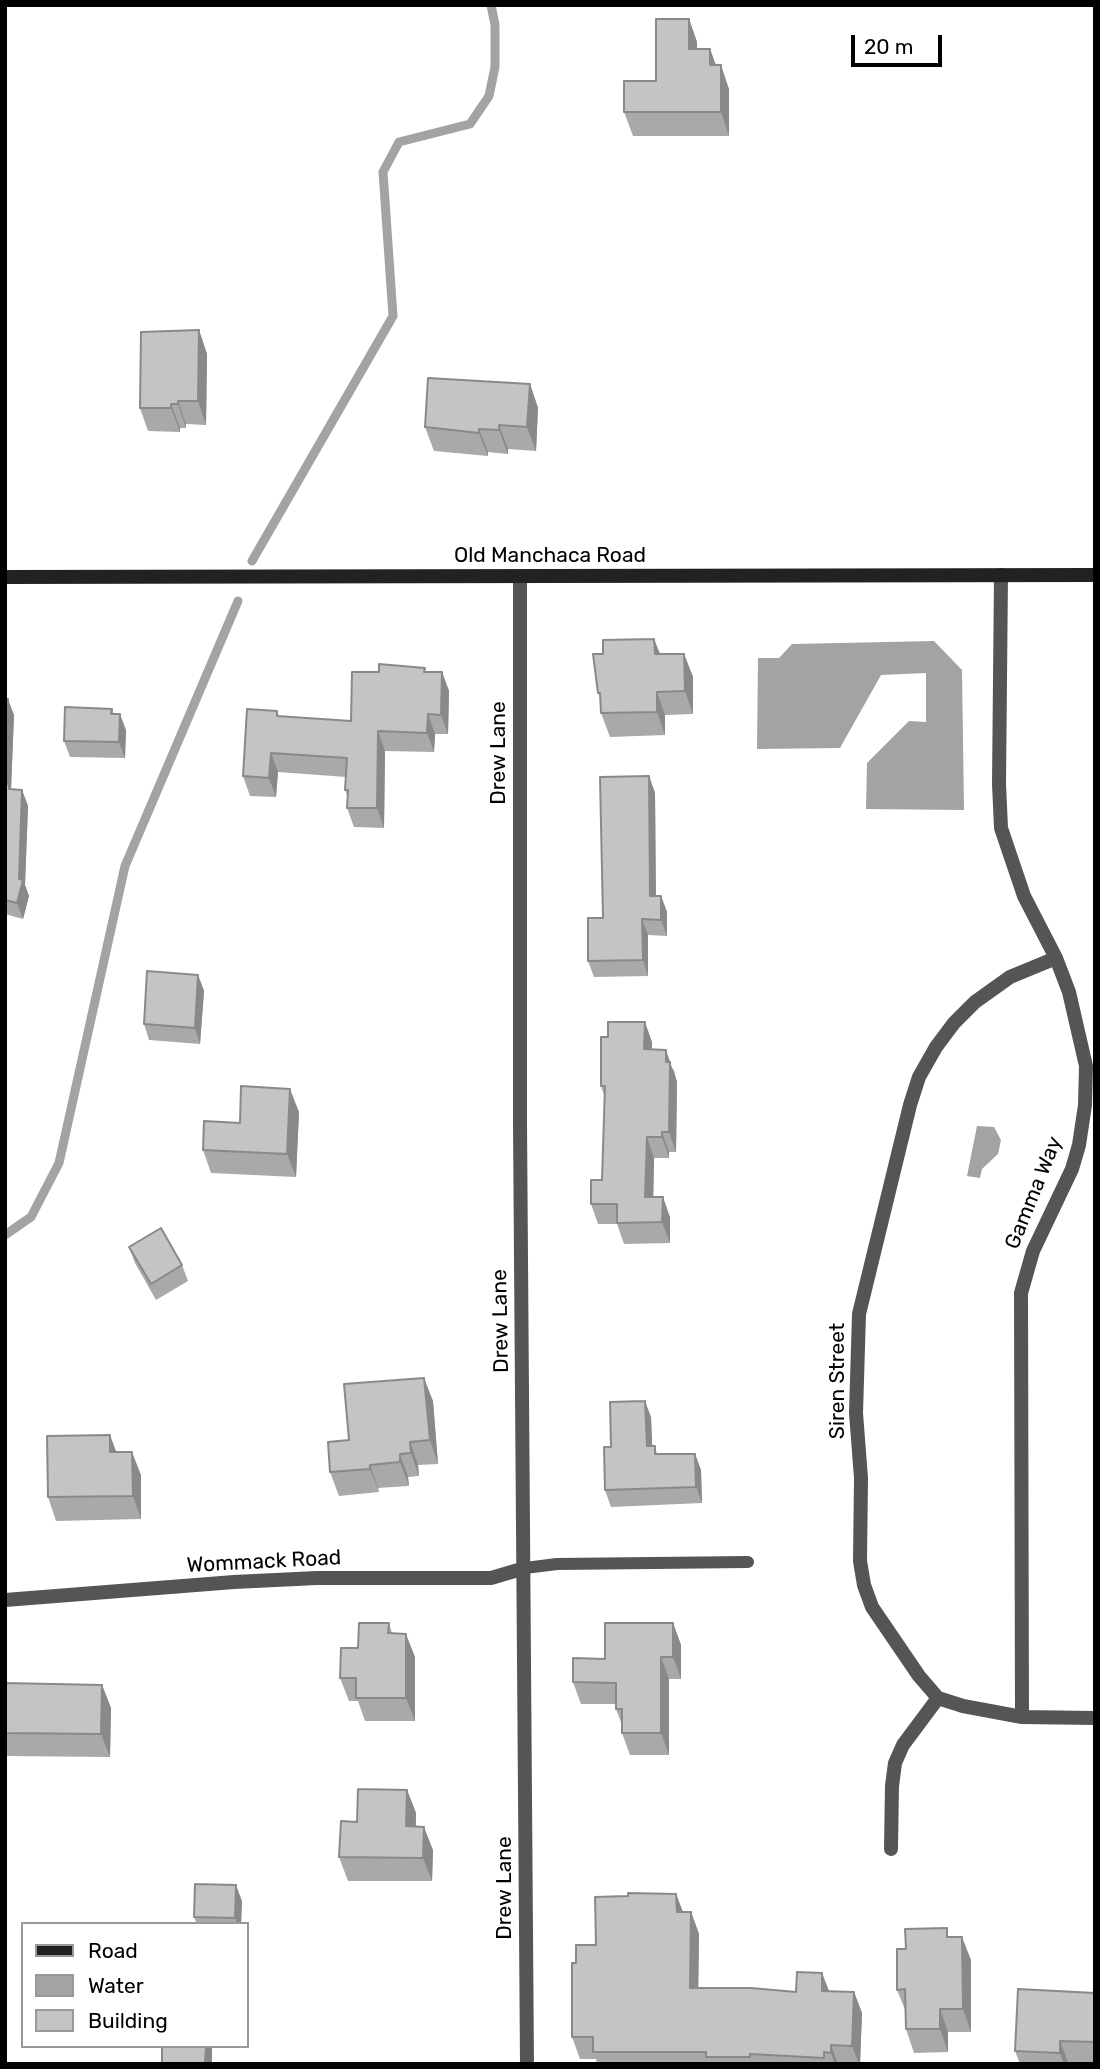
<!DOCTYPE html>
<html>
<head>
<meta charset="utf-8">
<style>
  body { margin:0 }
  #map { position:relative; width:1100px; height:2069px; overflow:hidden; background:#fff; font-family:Rubik,sans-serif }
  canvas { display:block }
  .frame { position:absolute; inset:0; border:7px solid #000; pointer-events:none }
  .legend { position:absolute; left:21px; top:1922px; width:228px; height:126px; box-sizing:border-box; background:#fff; border:2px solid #999; margin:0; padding:9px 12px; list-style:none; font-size:21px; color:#000 }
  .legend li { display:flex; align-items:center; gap:14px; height:35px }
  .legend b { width:35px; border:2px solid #999 }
  .scale { position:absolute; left:851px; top:35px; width:91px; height:32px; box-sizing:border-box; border:4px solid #000; border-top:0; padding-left:9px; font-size:21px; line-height:24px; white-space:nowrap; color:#000; -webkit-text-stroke:5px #fff; paint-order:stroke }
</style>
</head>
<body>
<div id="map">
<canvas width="1100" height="2069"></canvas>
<div class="frame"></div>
<ul class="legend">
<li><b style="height:9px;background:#222"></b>Road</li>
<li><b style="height:19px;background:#a3a3a3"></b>Water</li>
<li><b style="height:19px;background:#c4c4c4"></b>Building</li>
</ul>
<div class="scale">20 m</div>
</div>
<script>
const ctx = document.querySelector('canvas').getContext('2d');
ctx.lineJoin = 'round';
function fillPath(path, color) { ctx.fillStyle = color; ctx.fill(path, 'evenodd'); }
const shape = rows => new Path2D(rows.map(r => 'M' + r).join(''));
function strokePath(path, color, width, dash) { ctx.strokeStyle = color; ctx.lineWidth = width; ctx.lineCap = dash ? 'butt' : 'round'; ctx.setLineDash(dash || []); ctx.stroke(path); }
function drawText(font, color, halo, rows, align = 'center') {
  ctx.font = font + ' Rubik,sans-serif'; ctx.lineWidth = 7; ctx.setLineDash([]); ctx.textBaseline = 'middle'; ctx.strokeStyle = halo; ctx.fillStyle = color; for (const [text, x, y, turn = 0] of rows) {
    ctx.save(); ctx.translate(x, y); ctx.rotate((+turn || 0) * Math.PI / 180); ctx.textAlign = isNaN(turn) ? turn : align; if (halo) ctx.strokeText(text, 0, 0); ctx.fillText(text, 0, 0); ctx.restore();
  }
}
fillPath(shape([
  [934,641,962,670,964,810,866,809,867,763,909,721,926,722,926,673,881,675,840,748,757,749,758,658,779,658,792,644],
  [977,1126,994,1127,1001,1140,998,1154,982,1169,980,1178,967,1176]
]), '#a3a3a3');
strokePath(shape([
  [252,561,393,316,383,172,399,142,470,124,489,96,495,67,495,25,491,5],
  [5,1235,31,1217,59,1163,125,866,238,601]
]), '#a3a3a3', 9);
strokePath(shape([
  [525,1568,557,1564,748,1562]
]), '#555', 12);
strokePath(shape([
  [1001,575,999,784,1001,828,1024,896,1056,958,1069,992,1086,1066,1085,1105,1079,1145,1072,1169,1033,1251,1021,1293,1022,1717],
  [520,577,520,1124,527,2064],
  [1056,958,1010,977,975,1002,954,1023,936,1047,919,1077,910,1105,859,1314,856,1413,861,1478,860,1561,864,1585,872,1607,919,1676,938,1698,963,1706,1022,1717,1095,1718],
  [5,1600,234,1582,317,1578,491,1578,525,1568],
  [891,1849,892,1786,895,1763,903,1745,938,1698]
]), '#555', 14);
strokePath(shape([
  [5,577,1095,575]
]), '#222', 14);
fillPath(shape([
  [689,19,697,42,697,49,710,49,716,65,729,89,729,136,633,136,624,112,656,81],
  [199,330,207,354,206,425,186,424,186,428,180,428,180,432,148,431,140,408],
  [530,384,538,408,536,451,508,449,508,454,488,452,488,456,434,451,425,427],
  [654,639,660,654,684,654,693,677,693,714,665,715,665,735,610,737,601,713,601,699,598,693,603,654],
  [426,672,442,672,449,691,448,734,435,734,434,752,385,751,384,828,354,827,347,808,348,797,345,790,346,777,278,772,276,797,250,796,243,776,277,711,279,716,351,721],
  [5,699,14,715,11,789,22,790,28,806,25,885,29,896,23,919,5,914],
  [112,709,114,714,126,730,125,758,70,757,64,741],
  [649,776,655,793,656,896,661,896,667,912,667,936,648,935,648,976,594,977,588,961],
  [198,975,204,991,200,1044,149,1040,144,1024],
  [652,1042,652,1049,674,1070,677,1082,676,1152,669,1152,669,1158,654,1158,653,1197,670,1217,670,1243,624,1244,617,1224,598,1224,591,1204,602,1180,605,1098,601,1086],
  [299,1112,296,1177,211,1173,203,1150],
  [129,1247,182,1265,188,1281,156,1300,135,1263],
  [433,1401,438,1464,418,1465,419,1476,408,1477,409,1486,378,1488,379,1492,339,1496,330,1472,349,1440],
  [651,1417,652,1446,658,1454,695,1454,701,1470,702,1503,611,1507,605,1490,611,1447],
  [116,1452,141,1475,141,1519,56,1521,48,1497],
  [389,1623,392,1633,415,1657,415,1721,365,1721,358,1701,349,1701,340,1678,358,1648],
  [673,1623,681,1645,681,1679,669,1679,669,1755,630,1755,622,1733,622,1725,616,1709,616,1704,581,1704,573,1682,605,1659],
  [5,1683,102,1685,111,1708,110,1757,5,1756],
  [407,1790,416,1813,416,1827,433,1850,432,1881,348,1881,339,1857,357,1822],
  [676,1894,683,1912,691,1912,699,1934,698,1988,796,1992,822,1973,829,1991,854,1992,862,2013,860,2064,597,2064,596,2059,580,2059,572,2037,576,1963,596,1945,628,1896],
  [242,1901,241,1924,197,1924,194,1917],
  [950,1937,971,1960,971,2032,948,2032,948,2052,914,2053,906,2029,906,2012,897,1990,906,1949],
  [1095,1993,1095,2063,1068,2062,1068,2064,1020,2064,1015,2051]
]), '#a9a9a9');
fillPath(shape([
  [689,19,697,42,697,72,689,49],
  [710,49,718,72,710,65],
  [721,65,729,89,729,136,721,112],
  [199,330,207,354,206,425,198,401],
  [530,384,538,408,536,451,527,427],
  [178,401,186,424,186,428,178,404],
  [171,404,180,428,180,432,171,408],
  [499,425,508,449,508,454,499,430],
  [479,429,488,452,488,456,479,433],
  [654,639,663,662,655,654],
  [684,654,693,677,693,714,685,691],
  [442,672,449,691,448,734,441,715],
  [657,692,665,715,665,735,657,712],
  [8,699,14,715,11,789,15,800,5,785],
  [120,714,126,730,125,758,119,742],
  [428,714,435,734,434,752,427,733],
  [378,731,385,751,384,828,377,808],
  [271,753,278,772,276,797,269,778],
  [649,776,655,793,656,912,650,896],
  [22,790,28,806,25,885,29,896,23,919,17,903],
  [661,896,667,912,667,936,661,920],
  [642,919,648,935,648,976,643,960],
  [198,975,204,991,200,1044,195,1028],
  [645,1022,652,1042,652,1069,644,1049],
  [666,1050,677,1082,676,1152,669,1132],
  [290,1089,299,1112,296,1177,287,1154],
  [662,1132,669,1152,669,1158,662,1137],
  [647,1137,654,1158,653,1217,645,1197],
  [663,1197,670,1217,670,1243,662,1222],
  [424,1378,433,1401,438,1464,430,1440],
  [645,1401,651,1417,653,1462,647,1446],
  [110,1435,119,1459,110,1452],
  [410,1442,418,1465,419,1476,411,1453],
  [132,1452,141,1475,141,1519,133,1496],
  [400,1454,408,1477,409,1486,400,1462],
  [695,1454,701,1470,702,1503,696,1487],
  [370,1465,378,1488,379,1492,370,1469],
  [673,1623,681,1645,681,1679,673,1657],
  [406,1634,415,1657,415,1721,406,1698],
  [661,1657,669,1679,669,1755,661,1733],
  [102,1685,111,1708,110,1757,101,1734],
  [407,1790,416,1813,415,1850,406,1826],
  [424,1827,433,1850,432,1881,423,1858],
  [236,1885,242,1901,241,1924,237,1924,235,1918],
  [676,1894,684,1915,677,1912],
  [691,1912,699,1934,698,2010,690,1988],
  [962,1937,971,1960,971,2032,963,2009],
  [822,1973,830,1994,822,1991],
  [854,1992,862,2013,860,2064,859,2064,852,2046],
  [940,2009,948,2032,948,2052,940,2029],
  [1060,2041,1068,2062,1068,2064,1064,2064,1060,2053],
  [831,2045,838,2064,835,2064,831,2053],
  [206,2046,212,2046,212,2064,205,2064]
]), '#898989');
const building = shape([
  [656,19,689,19,689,49,710,49,710,65,721,65,721,112,624,112,624,81,656,81,656,19],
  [199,330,198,401,178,401,178,404,171,404,171,408,140,408,141,332,199,330],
  [428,378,530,384,527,427,499,425,499,430,479,429,479,433,425,427,428,378],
  [654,639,655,654,684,654,685,691,657,692,657,712,601,713,600,693,598,693,593,654,603,654,603,640,654,639],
  [379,664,425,668,424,672,442,672,441,715,428,714,427,733,378,731,377,808,347,808,348,790,345,790,347,758,271,753,269,778,243,776,247,709,277,711,277,716,351,721,352,672,379,672,379,664],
  [5,699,8,699,5,774,5,699],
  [65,707,112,709,111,714,120,714,119,742,64,741,65,707],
  [649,776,650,896,661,896,661,920,642,919,643,960,588,961,588,918,603,918,600,777,649,776],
  [5,784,9,784,9,789,22,790,19,879,23,880,17,903,5,900,5,784],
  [147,971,198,975,195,1028,144,1024,147,971],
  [608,1022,645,1022,644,1049,666,1050,666,1062,670,1062,669,1132,662,1132,662,1137,647,1137,645,1197,663,1197,662,1222,617,1223,617,1204,591,1204,591,1180,602,1180,605,1086,601,1086,601,1037,608,1037,608,1022],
  [241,1086,290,1089,287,1154,203,1150,204,1121,240,1123,241,1086],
  [161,1228,182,1265,151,1284,129,1247,161,1228],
  [424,1378,430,1440,410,1442,411,1453,400,1454,400,1462,370,1465,370,1469,330,1472,328,1442,349,1440,344,1384,424,1378],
  [645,1401,647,1446,655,1446,655,1454,695,1454,696,1487,605,1490,604,1447,611,1447,610,1402,645,1401],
  [110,1435,110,1452,132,1452,133,1496,48,1497,47,1436,110,1435],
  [359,1623,389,1623,388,1633,406,1634,406,1698,356,1698,356,1678,340,1678,341,1648,358,1648,359,1623],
  [605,1623,673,1623,673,1657,661,1657,661,1733,622,1733,622,1709,616,1709,616,1683,573,1682,573,1658,605,1659,605,1623],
  [5,1683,102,1685,101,1734,5,1733,5,1683],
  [358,1789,407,1790,406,1826,424,1827,423,1858,339,1857,341,1821,357,1822,358,1789],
  [195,1884,236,1885,235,1918,194,1917,195,1884],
  [628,1893,676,1894,677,1912,691,1912,690,1988,751,1988,796,1992,797,1972,822,1973,822,1991,854,1992,852,2046,831,2045,831,2053,824,2052,824,2058,750,2054,750,2057,706,2057,706,2052,593,2052,593,2037,572,2037,572,1963,576,1963,576,1945,596,1945,595,1897,628,1896,628,1893],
  [947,1928,947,1937,962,1937,963,2009,940,2009,940,2029,906,2029,905,1989,897,1990,897,1949,906,1949,905,1929,947,1928],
  [1018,1989,1095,1993,1095,2042,1060,2041,1060,2053,1015,2051,1018,1989],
  [162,2046,206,2046,205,2064,162,2064,162,2046]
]);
fillPath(building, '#c4c4c4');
strokePath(building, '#898989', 2);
drawText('21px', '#000', '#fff', [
  ["Old Manchaca Road",550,556],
  ["Drew Lane",499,753,-90],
  ["Gamma Way",1034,1193,-68],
  ["Drew Lane",501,1321,-91],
  ["Siren Street",838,1381,-90],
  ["Wommack Road",264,1562,-3],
  ["Drew Lane",505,1888,-90]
]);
</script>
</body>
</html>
